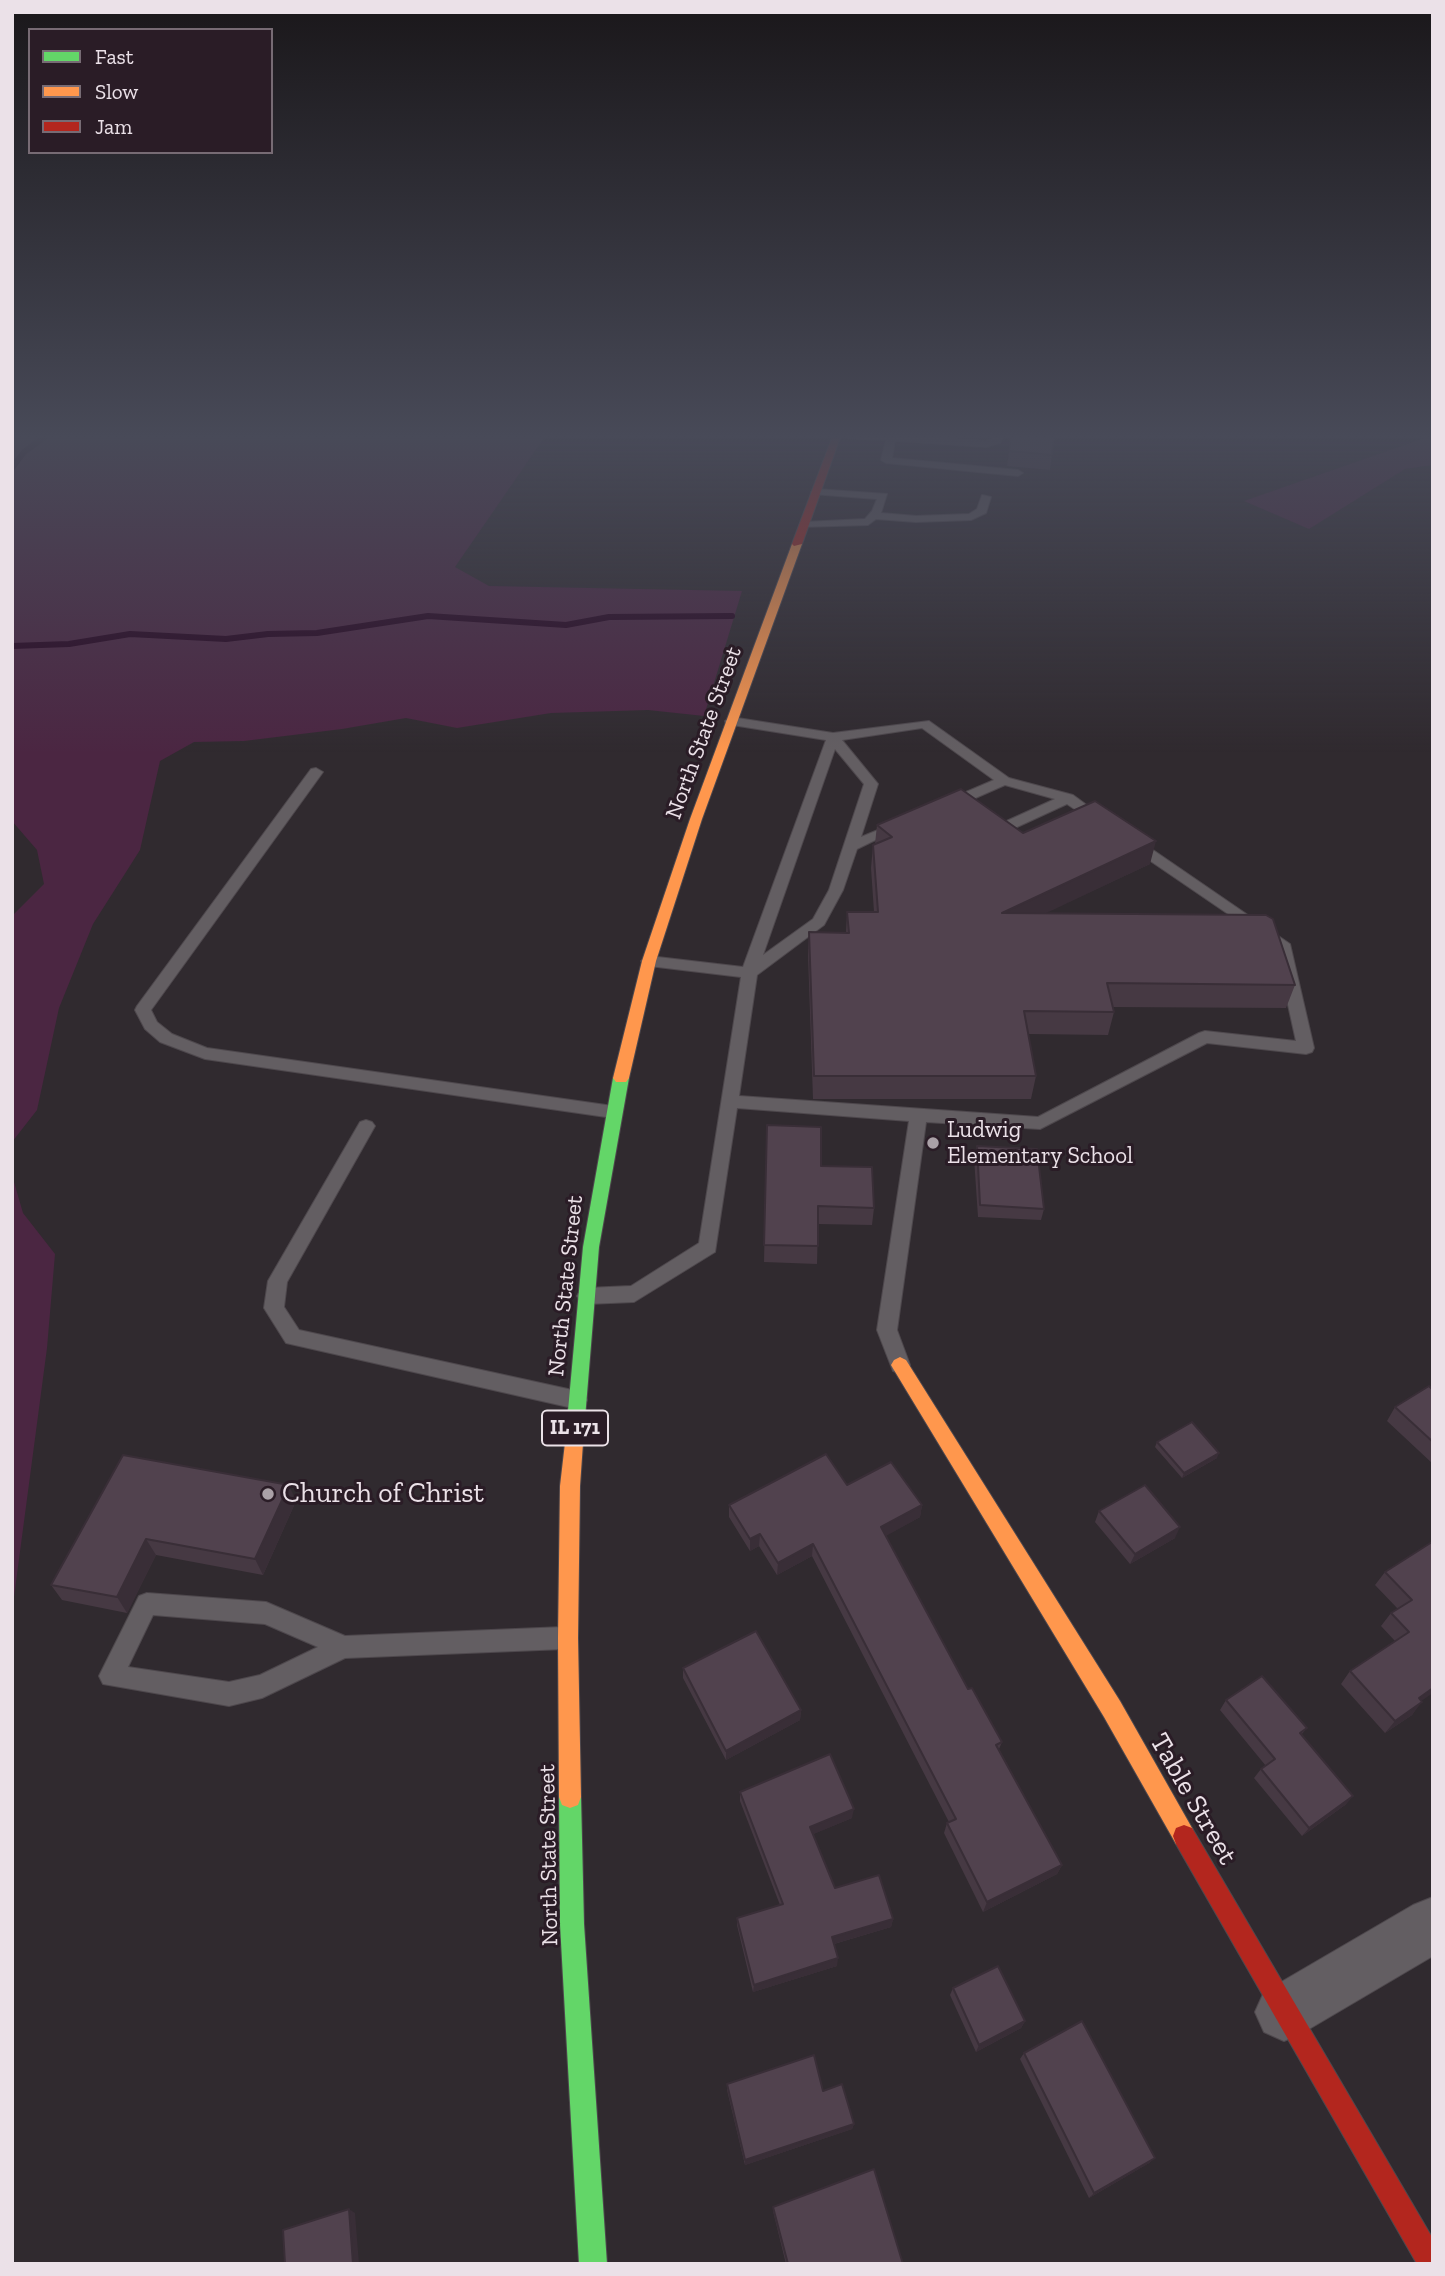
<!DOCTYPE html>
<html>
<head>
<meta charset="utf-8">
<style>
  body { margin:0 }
  #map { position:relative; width:1445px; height:2276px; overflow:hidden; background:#302a2f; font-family:"Zilla Slab",serif }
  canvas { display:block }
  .frame { position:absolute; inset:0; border:14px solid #ebe1e8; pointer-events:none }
  .legend { position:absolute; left:28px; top:28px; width:245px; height:126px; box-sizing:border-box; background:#2a1c26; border:2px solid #776b74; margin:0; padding:9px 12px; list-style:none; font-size:21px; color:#ebe1e8 }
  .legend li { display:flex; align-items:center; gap:14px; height:35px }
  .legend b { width:35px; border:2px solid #776b74 }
</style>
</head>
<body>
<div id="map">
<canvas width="1445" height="2276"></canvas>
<div class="frame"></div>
<ul class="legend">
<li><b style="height:9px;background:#63d668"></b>Fast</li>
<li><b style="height:9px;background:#ff974d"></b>Slow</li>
<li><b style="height:9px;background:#b3261e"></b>Jam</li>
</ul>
</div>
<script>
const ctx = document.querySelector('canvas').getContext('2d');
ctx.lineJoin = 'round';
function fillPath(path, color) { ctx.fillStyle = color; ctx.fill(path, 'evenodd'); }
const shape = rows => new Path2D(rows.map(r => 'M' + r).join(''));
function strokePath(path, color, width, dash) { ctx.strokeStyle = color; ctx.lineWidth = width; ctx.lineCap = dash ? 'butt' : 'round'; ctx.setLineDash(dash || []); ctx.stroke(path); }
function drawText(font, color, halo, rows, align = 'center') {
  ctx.font = font + ' "Zilla Slab",serif'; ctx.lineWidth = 6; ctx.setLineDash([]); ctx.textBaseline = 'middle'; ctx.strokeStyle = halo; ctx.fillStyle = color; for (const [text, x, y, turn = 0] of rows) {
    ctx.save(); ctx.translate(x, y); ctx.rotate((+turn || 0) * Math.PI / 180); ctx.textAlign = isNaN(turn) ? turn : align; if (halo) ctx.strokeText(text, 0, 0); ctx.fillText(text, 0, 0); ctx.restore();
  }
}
fillPath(shape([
  [12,435,546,435,455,567,489,586,742,591,704,716,648,710,551,713,457,728,406,718,342,729,244,741,194,742,160,761,140,850,93,924,59,1008,37,1110,12,1142,12,916,44,884,37,850,12,821],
  [1433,435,1433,465,1405,469,1309,529,1244,501],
  [12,1175,23,1213,55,1254,47,1348,12,1612]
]), '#4b2642');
strokePath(shape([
  [12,468,24,452,47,435],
  [12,646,69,644,130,634,226,639,268,634,317,633,428,616,566,625,609,617,732,616]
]), '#270420', 6);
const lane = shape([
  [843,435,888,435,986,441,993,439,994,435,1004,435,1000,443,986,447,895,441,892,458,1018,470,1023,473,1018,476,886,463,881,460,886,440,848,438,843,435],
  [816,489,887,494,881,513,916,516,969,514,977,509,982,495,991,497,986,513,971,520,916,522,876,519,868,525,800,527,800,523,804,522,865,519,872,511,877,499,812,494,811,492,816,489],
  [731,717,833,733,929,721,1009,778,1073,795,1107,820,1105,823,1095,823,1067,804,1004,833,994,833,985,825,987,822,1000,824,1055,799,1005,785,955,807,945,807,945,801,994,780,922,728,842,740,878,784,861,837,895,823,902,827,857,849,843,890,824,925,757,975,739,1096,1038,1117,1199,1033,1205,1031,1296,1041,1275,946,1127,845,1127,839,1137,839,1290,944,1314,1048,1312,1052,1306,1054,1207,1043,1040,1129,926,1122,897,1330,910,1365,907,1371,900,1373,893,1371,877,1330,909,1121,737,1108,715,1252,634,1302,587,1304,580,1301,577,1296,580,1291,587,1288,631,1286,699,1243,741,977,649,966,641,961,649,956,743,967,826,740,726,724,725,721,731,717],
  [835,749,864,784,829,890,813,919,763,955,835,749],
  [316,768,323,772,151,1010,157,1022,172,1034,207,1048,613,1106,619,1108,622,1112,619,1116,613,1118,205,1059,160,1042,145,1029,135,1010,137,1006,311,769,316,768],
  [366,1120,372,1122,375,1126,287,1282,284,1307,299,1330,577,1391,584,1394,587,1400,584,1406,577,1409,286,1343,264,1308,268,1281,360,1122,366,1120],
  [147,1593,266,1602,345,1636,564,1627,572,1630,576,1638,572,1646,564,1649,345,1658,262,1698,229,1706,103,1684,99,1676,139,1596,147,1593],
  [153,1615,265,1624,318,1647,260,1675,229,1682,128,1667,153,1615]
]);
const street = shape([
  [1433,1897,1433,1956,1304,2032,1284,2041,1264,2032,1255,2012,1264,1992,1413,1905,1433,1897]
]);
const fast = shape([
  [621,1073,629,1078,599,1247,583,1443,581,1449,574,1451,567,1449,565,1443,583,1247,613,1078,621,1073],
  [570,1786,578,1789,581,1797,584,1924,607,2264,579,2264,560,1924,559,1797,562,1789,570,1786]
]);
const slow = shape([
  [797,541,802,544,702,819,656,961,629,1078,626,1082,616,1082,613,1078,642,961,690,819,792,544,797,541],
  [900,1357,906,1360,1120,1701,1192,1828,1195,1836,1192,1844,1184,1847,1176,1844,1104,1717,894,1370,891,1365,894,1360,900,1357],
  [574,1435,581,1437,583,1443,580,1486,578,1638,581,1797,578,1805,570,1808,562,1805,559,1797,558,1638,560,1486,565,1443,567,1437,574,1435]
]);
const jam = shape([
  [833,435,841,435,802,544,794,546,792,544,833,435],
  [1184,1825,1192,1828,1433,2239,1433,2264,1417,2264,1176,1844,1173,1836,1176,1828,1184,1825]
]);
strokePath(lane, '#4e484d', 2);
strokePath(street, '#4e484d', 2);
strokePath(fast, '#4e484d', 2);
strokePath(slow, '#4e484d', 2);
strokePath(jam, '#4e484d', 2);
fillPath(lane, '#635e62');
fillPath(street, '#635e62');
fillPath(fast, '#63d668');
fillPath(slow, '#ff974d');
fillPath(jam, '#b3261e');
fillPath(shape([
  [1011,435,1052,455,1050,470,1007,466],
  [877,825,1023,833,1150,864,1045,913,1295,985,1286,1008,1112,1007,1114,1012,1108,1035,1028,1034,1036,1076,1031,1099,813,1099,808,955,809,932,846,933,847,912,874,912,871,868,873,845,875,844],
  [767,1125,821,1166,874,1208,872,1225,818,1224,817,1264,764,1262],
  [977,1146,1044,1209,1041,1220,978,1217,974,1158],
  [1433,1390,1433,1464,1387,1421,1395,1407],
  [1157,1442,1217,1458,1182,1478,1155,1447],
  [123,1455,296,1501,263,1575,156,1555,127,1613,62,1600,51,1585],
  [847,1485,922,1505,920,1517,885,1536,968,1689,1002,1742,999,1749,1062,1865,1057,1874,983,1912,944,1833,947,1823,949,1822,812,1556,777,1575,759,1546,750,1551,729,1517,729,1505],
  [1099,1511,1175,1538,1130,1564,1095,1522],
  [1432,1542,1421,1701,1412,1715,1385,1733,1341,1684,1350,1671,1395,1641,1381,1626,1391,1613,1398,1609,1375,1585,1385,1572],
  [683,1668,801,1710,800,1720,726,1760,683,1678],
  [1226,1700,1307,1728,1301,1735,1353,1796,1345,1805,1302,1836,1254,1778,1261,1769,1266,1766,1220,1710],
  [740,1792,852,1818,813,1834,835,1888,893,1919,891,1927,834,1944,837,1966,753,1992,737,1925,737,1918,780,1905,740,1801],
  [953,1988,1025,2021,1021,2028,976,2052,950,1995],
  [1024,2053,1155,2158,1149,2163,1089,2198,1020,2059],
  [727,2084,823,2091,854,2124,852,2129,745,2165,727,2090],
  [773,2207,903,2264,786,2264,773,2211]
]), '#463943');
fillPath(shape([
  [1156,841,1150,864,998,936,1002,913],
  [1219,1453,1217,1458,1182,1478,1184,1473],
  [289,1485,296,1501,263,1575,255,1559],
  [922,1505,920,1517,879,1540,881,1527],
  [1180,1527,1175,1538,1130,1564,1135,1554],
  [760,1534,759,1546,750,1551,750,1539],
  [146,1539,156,1555,127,1613,117,1597],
  [813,1544,812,1556,777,1575,778,1563],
  [1433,1688,1433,1693,1408,1710,1419,1698],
  [1422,1702,1412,1715,1385,1733,1395,1721],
  [801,1710,800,1720,726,1760,726,1751],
  [1353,1796,1345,1805,1302,1836,1309,1828],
  [854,1809,852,1818,809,1836,810,1827],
  [1062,1865,1057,1874,983,1912,987,1902],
  [893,1919,891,1927,830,1945,832,1937],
  [838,1958,837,1966,753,1992,754,1985],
  [1025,2021,1021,2028,976,2052,979,2045],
  [854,2124,852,2129,745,2165,745,2160],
  [1155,2158,1149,2163,1089,2198,1094,2193],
  [349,2209,355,2213,359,2264,353,2264]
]), '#392e37');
const building = shape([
  [1011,435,1054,435,1052,455,1009,451,1011,435],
  [961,789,1023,833,1095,801,1156,841,1002,913,1266,915,1273,919,1295,985,1107,983,1114,1012,1024,1011,1036,1076,814,1076,809,932,849,933,847,912,878,912,873,845,892,837,877,825,961,789],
  [767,1125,821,1127,821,1166,872,1167,874,1208,818,1206,818,1246,764,1245,767,1125],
  [977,1146,1037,1149,1044,1209,980,1205,977,1146],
  [1429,1386,1433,1390,1433,1442,1395,1407,1429,1386],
  [1192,1422,1219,1453,1184,1473,1157,1442,1192,1422],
  [826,1454,847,1485,891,1462,922,1505,881,1527,968,1689,972,1688,1002,1742,996,1745,1062,1865,987,1902,947,1823,956,1819,813,1544,778,1563,760,1534,750,1539,729,1505,826,1454],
  [123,1455,289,1485,255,1559,146,1539,117,1597,51,1585,123,1455],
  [1145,1485,1180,1527,1135,1554,1099,1511,1145,1485],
  [1432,1542,1433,1688,1419,1698,1422,1702,1395,1721,1350,1671,1409,1632,1391,1613,1412,1600,1385,1572,1432,1542],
  [756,1631,801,1710,726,1751,683,1668,756,1631],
  [1262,1676,1307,1728,1300,1733,1353,1796,1309,1828,1261,1769,1275,1759,1226,1700,1262,1676],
  [830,1754,854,1809,810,1827,835,1888,879,1875,893,1919,832,1937,838,1958,754,1985,737,1918,783,1904,740,1792,830,1754],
  [998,1966,1025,2021,979,2045,953,1988,998,1966],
  [1082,2021,1155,2158,1094,2193,1024,2053,1082,2021],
  [814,2055,823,2091,842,2084,854,2124,745,2160,727,2084,814,2055],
  [874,2169,903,2264,788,2264,773,2207,874,2169],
  [349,2209,353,2264,285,2264,283,2230,349,2209]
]);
fillPath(building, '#51424e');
strokePath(building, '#392e37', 2);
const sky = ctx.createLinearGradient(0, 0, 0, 753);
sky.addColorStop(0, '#1a171a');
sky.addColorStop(0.58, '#484a58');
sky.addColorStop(1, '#484a5800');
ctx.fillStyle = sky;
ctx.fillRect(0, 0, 1445, 753);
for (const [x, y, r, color] of [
  [933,1143,7,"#aaa1a7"],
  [268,1494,7,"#aaa1a7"]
]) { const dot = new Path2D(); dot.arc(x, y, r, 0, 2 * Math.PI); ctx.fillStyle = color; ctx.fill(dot); strokePath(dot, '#2a1c26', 2.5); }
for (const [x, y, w] of [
  [575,1428,66]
]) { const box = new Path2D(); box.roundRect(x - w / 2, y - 17.5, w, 35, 5); ctx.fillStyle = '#2a1c26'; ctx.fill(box); strokePath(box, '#ebe1e8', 2); }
drawText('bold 21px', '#ebe1e8', null, [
  ["IL 171",575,1428]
]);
drawText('23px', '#ebe1e8', '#2a1c26', [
  ["North State Street",704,733,-70],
  ["North State Street",566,1286,-84],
  ["North State Street",549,1855,-91]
]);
drawText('23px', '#ebe1e8', '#2a1c26', [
  ["Ludwig",947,1130],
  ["Elementary School",947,1156]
], 'left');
drawText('28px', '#ebe1e8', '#2a1c26', [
  ["Church of Christ",282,1494]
], 'left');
drawText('28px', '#ebe1e8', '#2a1c26', [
  ["Table Street",1193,1799,60]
]);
</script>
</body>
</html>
